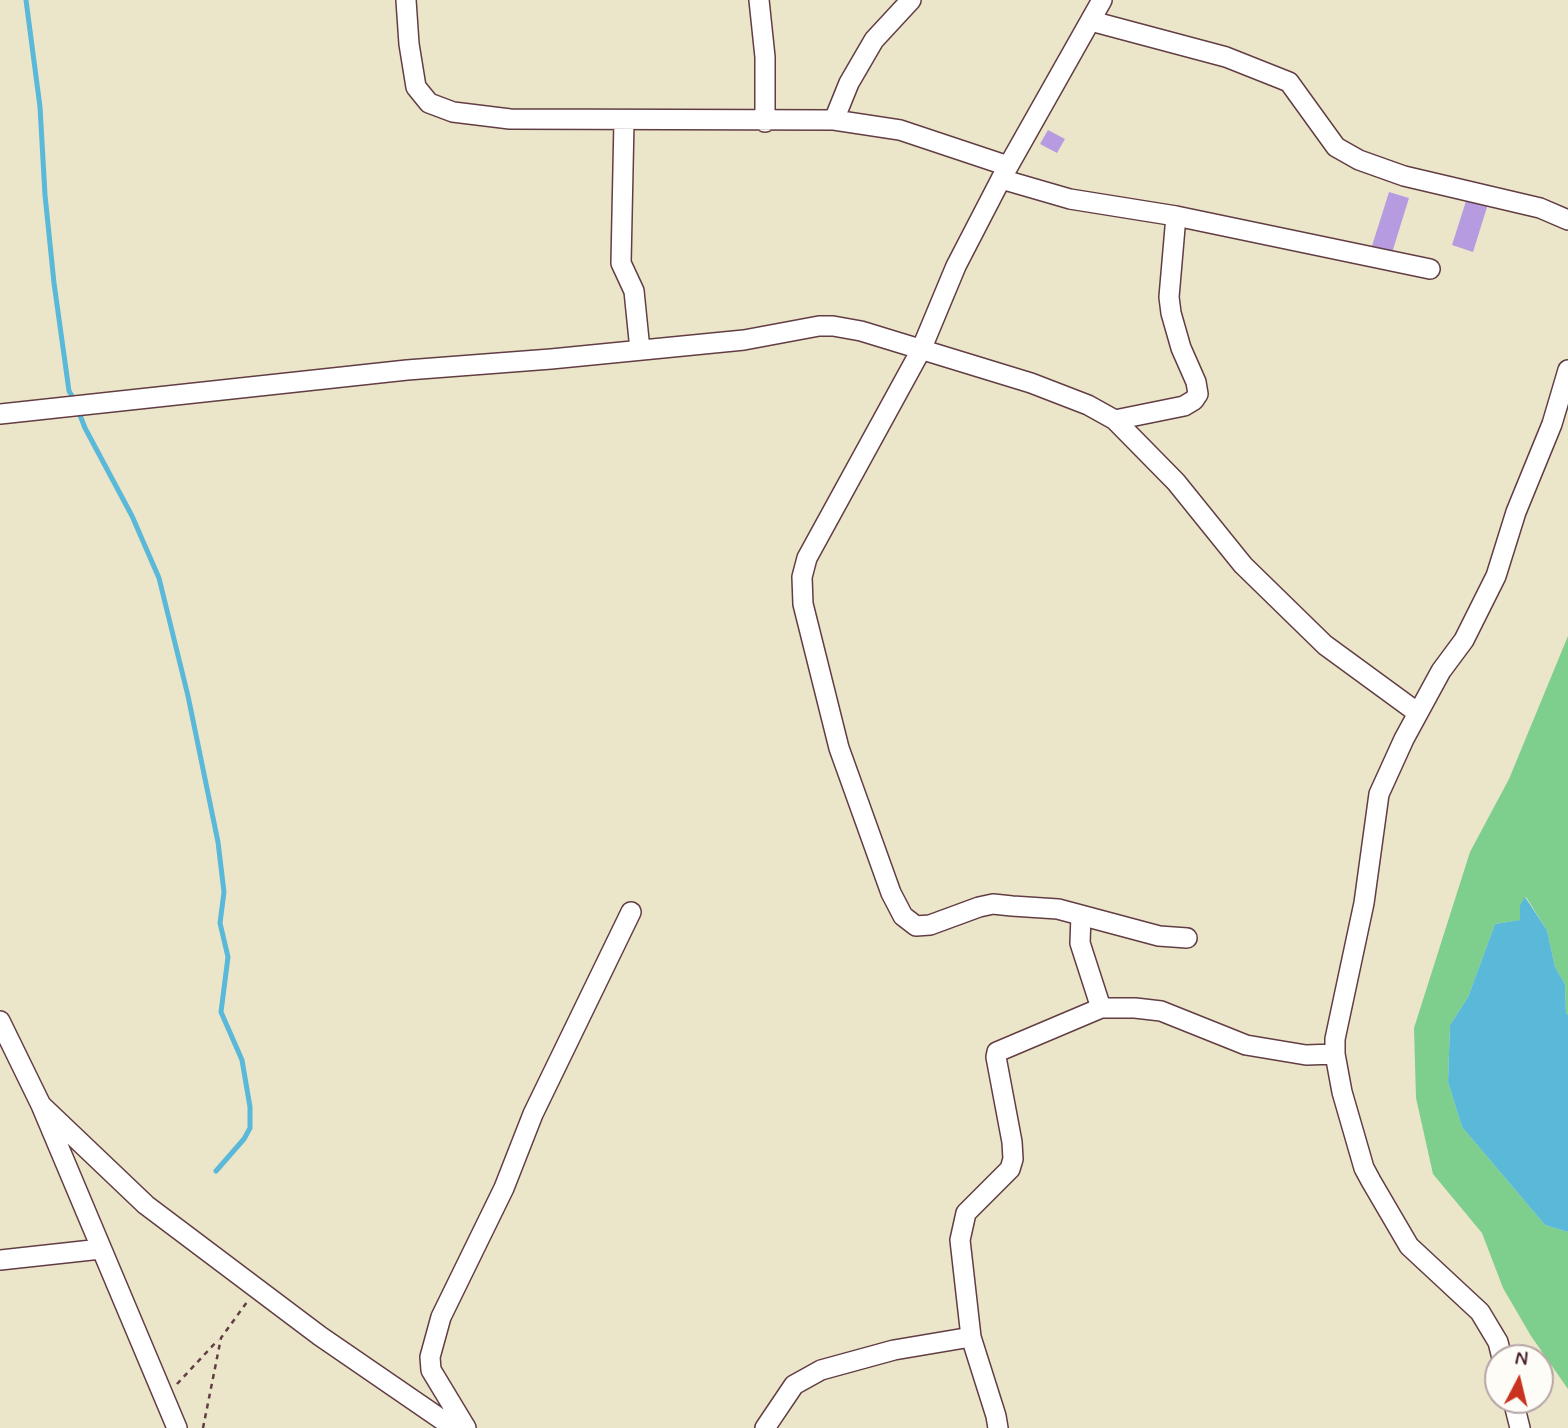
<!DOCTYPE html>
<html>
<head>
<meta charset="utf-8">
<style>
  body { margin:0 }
  #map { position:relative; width:1568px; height:1428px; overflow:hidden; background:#ebe6c9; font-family:Mynerve,sans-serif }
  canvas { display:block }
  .north { position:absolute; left:1484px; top:1344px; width:70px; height:70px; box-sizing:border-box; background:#fdfcf7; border:2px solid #b5a4a5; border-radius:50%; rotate:7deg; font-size:19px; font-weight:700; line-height:28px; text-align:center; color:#4a1f2b }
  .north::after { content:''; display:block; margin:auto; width:24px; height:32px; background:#c8321e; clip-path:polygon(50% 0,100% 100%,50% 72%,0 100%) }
</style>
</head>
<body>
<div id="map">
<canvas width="1568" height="1428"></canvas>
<div class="north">N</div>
</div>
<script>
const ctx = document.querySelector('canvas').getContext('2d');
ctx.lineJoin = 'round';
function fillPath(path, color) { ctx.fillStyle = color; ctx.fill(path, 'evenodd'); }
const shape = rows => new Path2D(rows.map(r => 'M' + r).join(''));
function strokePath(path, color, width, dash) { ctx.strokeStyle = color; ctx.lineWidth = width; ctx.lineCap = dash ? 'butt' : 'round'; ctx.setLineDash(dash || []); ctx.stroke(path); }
fillPath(shape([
  [1568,636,1568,1015,1566,1013,1565,984,1555,967,1547,930,1526,897,1520,905,1521,920,1495,924,1468,997,1450,1025,1448,1082,1462,1127,1545,1225,1568,1232,1568,1389,1531,1336,1503,1288,1482,1233,1433,1174,1416,1098,1414,1028,1470,852,1509,779]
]), '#7ece8e');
fillPath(shape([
  [1525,897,1547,930,1555,967,1565,984,1566,1013,1568,1015,1568,1232,1545,1225,1462,1127,1448,1082,1450,1025,1468,997,1495,924,1520,920,1520,905]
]), '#5ab8d8');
strokePath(shape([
  [26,0,40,107,45,195,54,283,69,391,75,401],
  [78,410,85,428,132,516,159,578,188,696,218,842,224,892,220,923,228,957,221,1012,242,1060,250,1107,250,1128,244,1139,216,1171]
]), '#5ab8d8', 5);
fillPath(shape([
  [1048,130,1065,139,1057,153,1040,144],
  [1389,192,1409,198,1391,256,1371,249],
  [1467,198,1488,204,1473,252,1452,245]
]), '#b79be0');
const street = shape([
  [406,0,409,44,416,87,429,103,453,112,510,119,834,120,900,130,1008,166],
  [759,0,765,57,765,122],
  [1102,0,1001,179,956,266,921,350,807,558,802,577,803,604,839,748,891,893,903,916,916,926,930,925,979,907,993,904,1012,906,1058,909,1159,936,1187,938],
  [1091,21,1226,57,1289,82,1336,147,1359,160,1404,176,1540,208,1568,220],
  [834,120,849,83,874,40,911,0],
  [624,121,621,263,634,291,640,350],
  [1001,179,1070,199,1176,216,1430,269],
  [0,414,407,370,551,359,744,340,819,326,833,326,861,331,1031,383,1088,405,1115,420,1176,482,1243,565,1325,645,1418,713],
  [1115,420,1184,406,1194,400,1198,394,1196,382,1181,348,1171,313,1169,297,1176,216],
  [1081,915,1080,943,1101,1008],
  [0,1021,41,1105,177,1428],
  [41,1105,146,1205,320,1336,454,1428],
  [0,1260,101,1249],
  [1502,1358,1498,1342,1480,1312,1409,1246,1371,1181,1364,1168,1342,1092,1335,1054,1335,1039,1364,903,1379,794,1404,739,1441,671,1464,640,1496,576,1516,512,1552,424,1568,370],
  [1513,1400,1520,1428],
  [466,1428,431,1370,430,1357,441,1317,504,1188,533,1114,631,912],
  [765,1428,794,1385,821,1370,894,1350,971,1337],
  [998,1428,996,1416,971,1337,960,1240,966,1213,1010,1169,1013,1159,1012,1142,996,1057,997,1052,1101,1008,1135,1008,1161,1011,1246,1045,1306,1055,1335,1054]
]);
strokePath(street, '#623d43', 22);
strokePath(shape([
  [177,1384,218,1340],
  [203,1428,221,1338,247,1302]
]), '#623d43', 2.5, [5, 5]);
strokePath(street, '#fff', 19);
</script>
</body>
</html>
